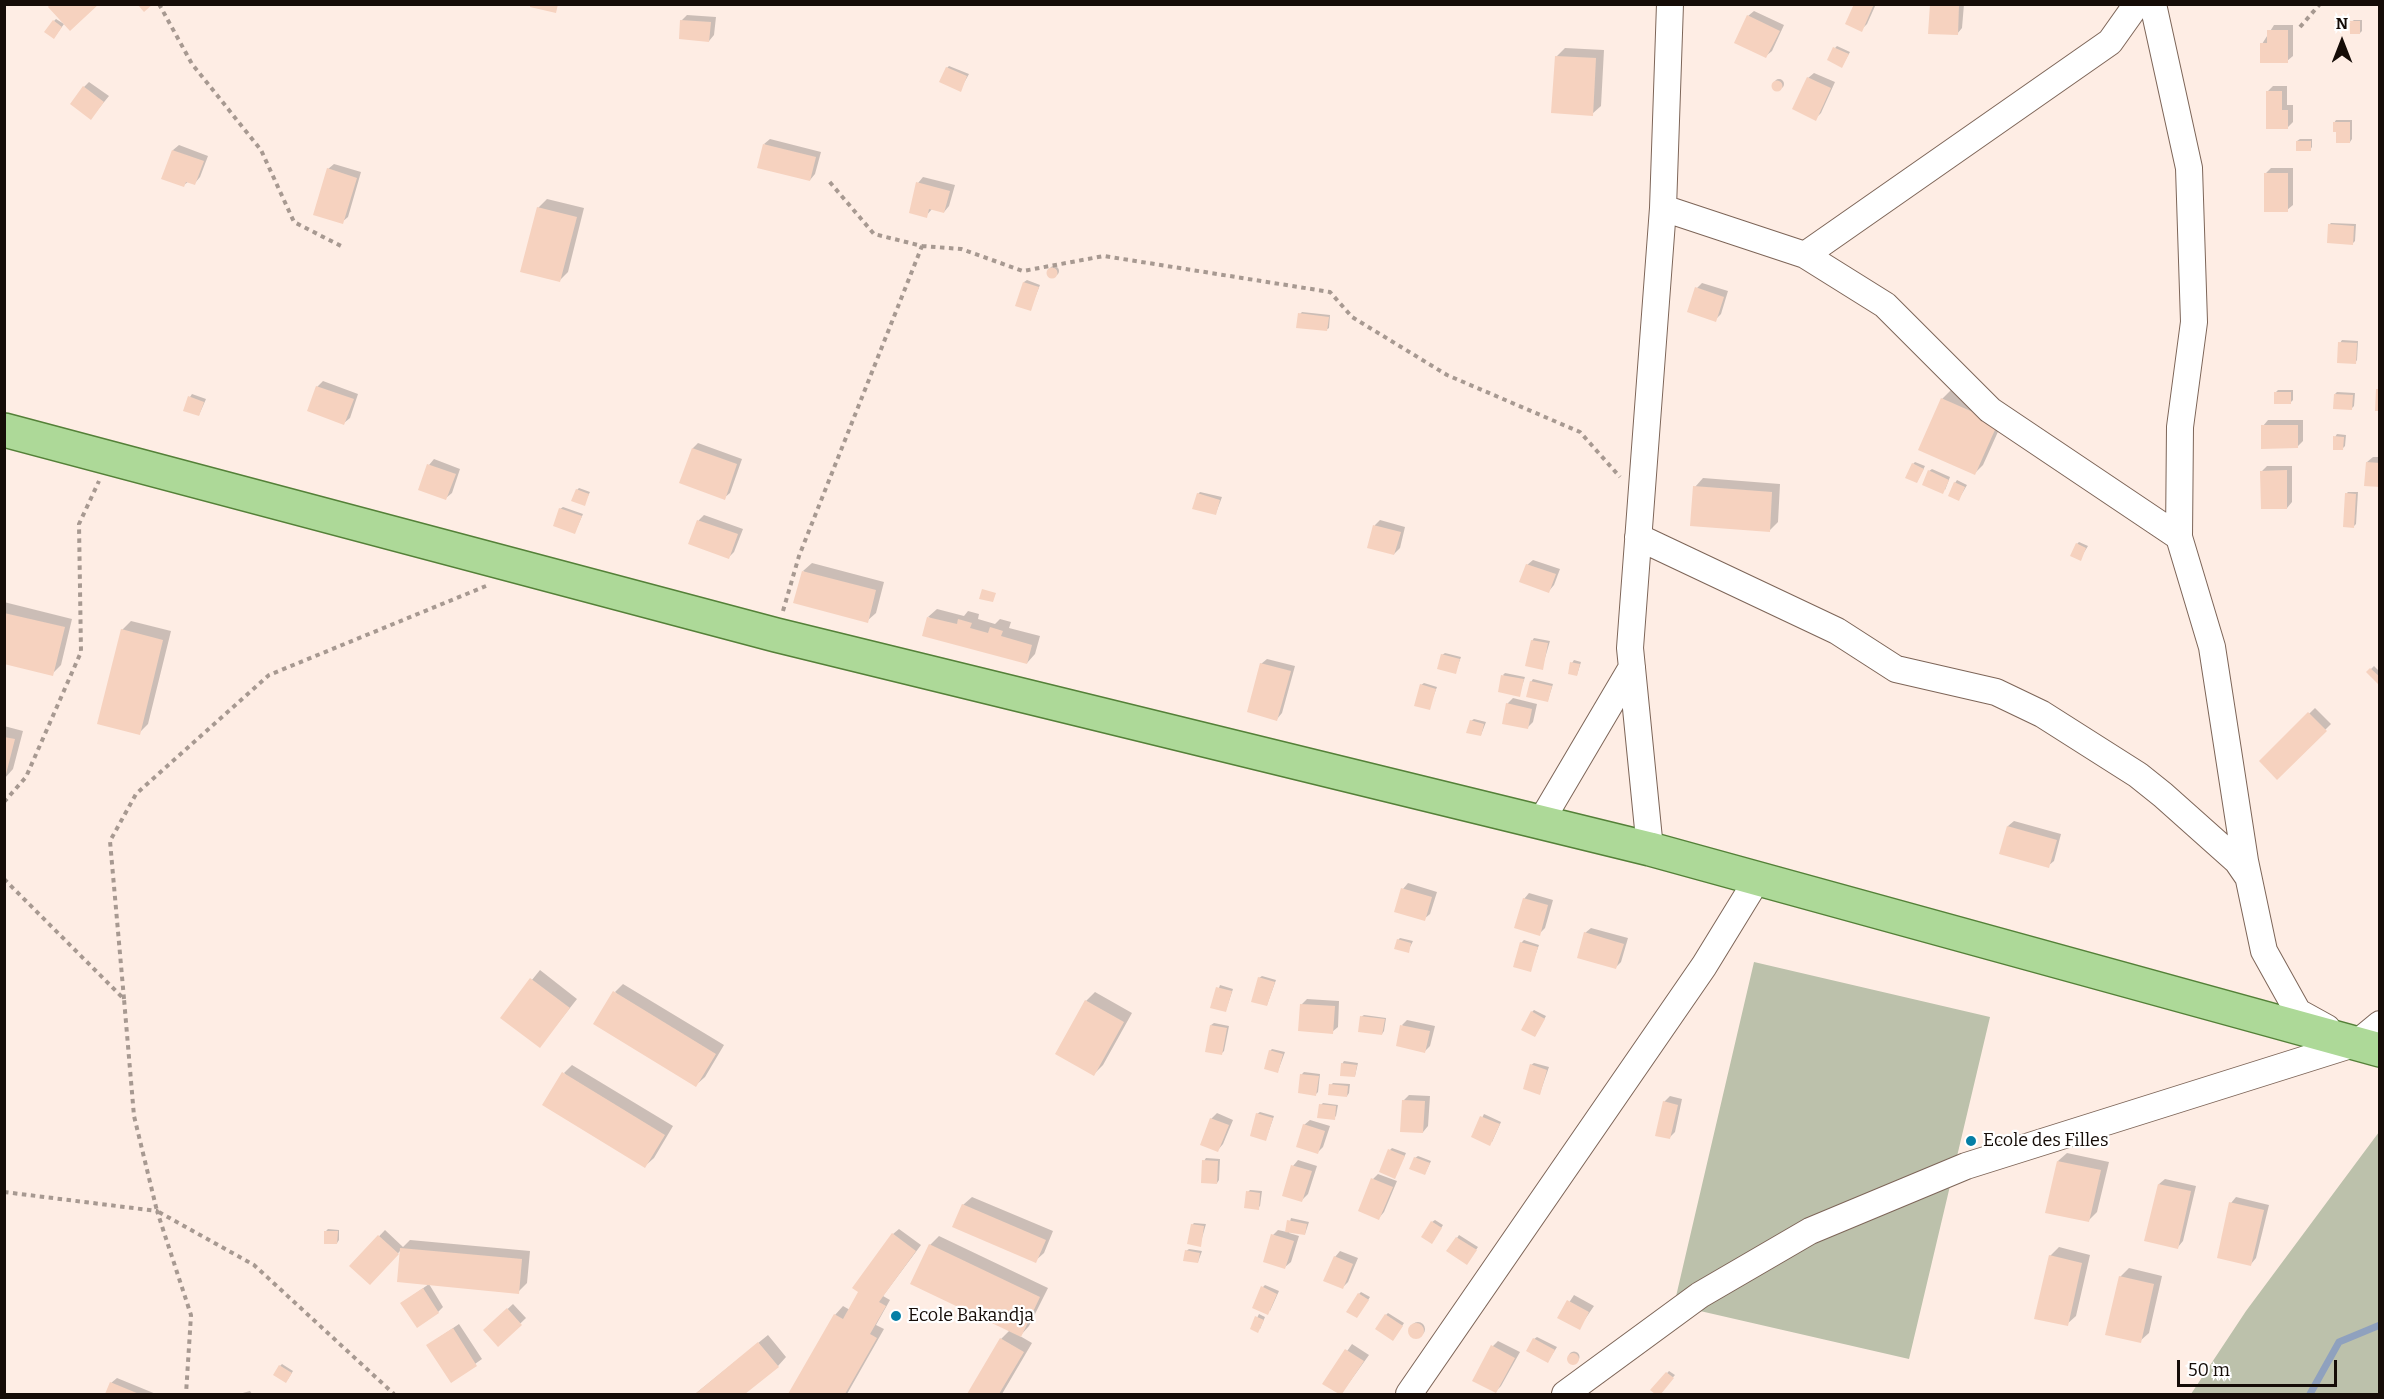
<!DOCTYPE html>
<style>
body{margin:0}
#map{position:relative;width:2384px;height:1399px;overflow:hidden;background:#feede4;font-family:Bitter,serif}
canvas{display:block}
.frame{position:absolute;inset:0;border:6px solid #150c07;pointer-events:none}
.north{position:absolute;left:2312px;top:12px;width:60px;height:60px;-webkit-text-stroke:4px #fff;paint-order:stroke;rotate:0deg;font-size:16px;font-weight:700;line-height:24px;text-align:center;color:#150c07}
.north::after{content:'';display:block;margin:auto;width:21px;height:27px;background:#150c07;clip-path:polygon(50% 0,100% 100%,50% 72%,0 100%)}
.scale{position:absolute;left:2177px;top:1360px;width:160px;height:27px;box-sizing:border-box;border:3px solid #150c07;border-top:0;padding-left:8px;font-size:18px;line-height:21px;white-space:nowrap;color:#150c07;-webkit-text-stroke:4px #fff;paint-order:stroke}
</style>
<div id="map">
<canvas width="2384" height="1399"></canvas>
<div class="frame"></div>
<div class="north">N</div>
<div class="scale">50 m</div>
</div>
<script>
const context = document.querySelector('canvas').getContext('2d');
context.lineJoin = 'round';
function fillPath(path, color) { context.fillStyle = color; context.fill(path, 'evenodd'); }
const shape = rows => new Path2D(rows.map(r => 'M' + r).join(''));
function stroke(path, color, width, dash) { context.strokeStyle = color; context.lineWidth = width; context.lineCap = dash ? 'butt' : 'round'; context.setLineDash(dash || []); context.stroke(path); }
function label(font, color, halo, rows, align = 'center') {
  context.font = font + ' Bitter,serif'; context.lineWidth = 4.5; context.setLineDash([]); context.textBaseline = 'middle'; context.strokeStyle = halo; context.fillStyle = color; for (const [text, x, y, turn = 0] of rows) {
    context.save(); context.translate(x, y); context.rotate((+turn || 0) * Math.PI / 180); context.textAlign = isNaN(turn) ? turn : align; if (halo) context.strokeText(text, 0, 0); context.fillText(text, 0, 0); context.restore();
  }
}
const green = shape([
 [1754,962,1990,1017,1909,1359,1674,1305],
 [2379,1132,2379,1394,2191,1394,2246,1311]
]);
const shadow = shape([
 [1856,4,1876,4,1867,24,1861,30],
 [1931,4,1964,4,1962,28,1957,34],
 [1754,11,1784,25,1772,51,1766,56,1748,16],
 [687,15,716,17,714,35,709,41,681,21],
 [56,19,64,24,56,35,54,21],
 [2354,20,2362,20,2362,31,2360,33,2351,22],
 [2274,25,2293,25,2293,56,2287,61,2262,44],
 [1837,46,1850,52,1842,66,1835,48],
 [1565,48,1604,50,1601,106,1592,114,1556,57],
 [949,66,969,74,960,90,947,68],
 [1814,73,1835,82,1821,113,1815,119,1808,78],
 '1774 84a5 5 0 1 1 10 0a5 5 0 1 1-10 0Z',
 [89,82,109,96,91,118,84,87],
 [2273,86,2287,86,2287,105,2293,105,2293,122,2288,127,2267,92],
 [2336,120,2352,120,2352,139,2350,142,2338,131,2334,123],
 [770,139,821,152,815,174,810,180,764,144],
 [2300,139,2312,139,2312,147,2310,150,2297,141],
 [179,145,208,156,200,177,195,183,189,181,184,185,173,150],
 [334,164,361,172,348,217,342,222,328,169],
 [2271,168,2293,168,2293,205,2287,210,2265,174],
 [923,177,955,185,949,206,944,212,932,209,926,216,918,183],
 [547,199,584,208,568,272,559,281,538,208],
 [2331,223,2356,224,2355,241,2353,243,2329,225],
 '1049 271a5 5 0 1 1 10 0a5 5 0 1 1-10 0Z',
 [1027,280,1040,285,1030,310,1024,282],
 [1702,283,1728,291,1721,314,1715,320,1697,288],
 [1302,312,1330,315,1329,328,1326,330,1300,314],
 [2342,340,2358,341,2357,360,2355,363,2340,343],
 [323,381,358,394,350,418,344,423,317,387],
 [1951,390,2006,414,1983,465,1975,473,1942,399],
 [2278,390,2293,390,2293,400,2291,402,2275,393],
 [2337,392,2355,393,2354,406,2352,408,2335,394],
 [192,394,206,399,199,415,190,397],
 [2268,420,2303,420,2303,441,2297,447,2263,426],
 [2337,434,2346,435,2345,446,2343,448,2335,437],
 [698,443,742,459,730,493,724,498,681,482,693,448],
 [2373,457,2380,457,2380,486,2367,462],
 [434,459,460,469,452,493,446,498,429,465],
 [1915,462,1925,466,1919,478,1913,464],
 [2267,466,2292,466,2292,502,2287,508,2262,471],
 [1932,469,1950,477,1945,490,1929,471],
 [1703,478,1780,484,1778,522,1769,531,1695,487],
 [1957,480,1967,485,1959,499,1955,483],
 [579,488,590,492,584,504,577,490],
 [1200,492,1222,497,1216,513,1198,494],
 [2348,492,2358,492,2356,524,2353,527,2346,494],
 [563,507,583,514,575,532,560,509],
 [704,515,743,529,734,552,729,557,690,543,699,520],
 [1380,520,1405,527,1400,548,1394,554,1369,547,1375,525],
 [2079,542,2088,546,2080,559,2077,544],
 [1533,560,1560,569,1554,585,1549,591,1527,565],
 [812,563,884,582,876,613,867,621,803,571],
 [4,602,72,619,61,665,52,674,4,662],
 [937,609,964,616,968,611,979,614,978,619,995,624,1000,619,1011,622,1009,628,1040,636,1035,654,1027,663,928,617],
 [131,621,171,631,148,724,139,733,122,630],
 [1534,638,1550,641,1542,668,1532,641],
 [1445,653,1461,657,1455,673,1442,655],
 [1267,659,1295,666,1282,713,1277,719,1261,664],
 [1574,660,1581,662,1577,675,1572,663],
 [2374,666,2380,672,2378,682,2368,672],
 [1505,673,1525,677,1519,695,1503,675],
 [1533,679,1553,684,1548,700,1531,682],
 [1424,683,1437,687,1429,708,1421,685],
 [1513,698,1537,704,1533,722,1527,728,1507,704],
 [2315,708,2331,724,2277,778,2261,761],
 [1474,719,1486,722,1481,735,1471,721],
 [4,726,23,731,13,769,5,778],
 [2014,821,2061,834,2054,861,2048,866,2001,853,2008,826],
 [1408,883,1437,892,1430,914,1424,919,1403,889],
 [1529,893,1553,900,1545,928,1539,934,1524,899],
 [1591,928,1628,938,1621,962,1616,967,1585,933],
 [1400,938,1413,941,1408,951,1398,940],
 [1524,940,1539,945,1530,970,1521,943],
 [540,970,577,999,540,1046,502,1017],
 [1262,976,1276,980,1267,1005,1259,978],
 [623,984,724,1045,705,1077,696,1085,615,992],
 [1220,985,1233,989,1226,1010,1212,1007],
 [1095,992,1132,1013,1103,1065,1094,1074,1086,1001],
 [1307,999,1339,1001,1338,1027,1332,1032,1301,1005],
 [1534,1010,1546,1016,1535,1036,1532,1012],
 [1364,1015,1386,1018,1384,1031,1382,1034,1361,1017],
 [1407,1020,1435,1026,1430,1046,1425,1051,1402,1025],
 [1214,1023,1229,1026,1224,1051,1222,1053,1211,1025],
 [1272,1049,1285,1052,1278,1071,1270,1051],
 [1344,1061,1358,1063,1355,1076,1342,1064],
 [1534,1063,1549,1067,1540,1093,1531,1065],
 [572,1065,673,1126,654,1158,645,1166,564,1073],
 [1304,1072,1320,1074,1318,1092,1316,1094,1301,1075],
 [1333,1083,1350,1084,1349,1093,1347,1096,1331,1085],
 [1409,1095,1430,1096,1428,1126,1423,1132,1403,1101],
 [1670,1096,1682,1099,1675,1132,1669,1138,1664,1102],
 [1323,1103,1338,1105,1336,1116,1334,1118,1321,1105],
 [1260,1112,1274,1116,1266,1139,1257,1114],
 [1217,1113,1233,1120,1223,1144,1218,1150,1211,1119],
 [1484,1114,1501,1122,1492,1142,1473,1136],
 [1310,1120,1330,1126,1323,1147,1318,1152,1304,1125],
 [1392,1148,1406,1153,1395,1177,1390,1150],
 [2067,1153,2109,1162,2097,1212,2088,1221,2058,1161],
 [1418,1156,1431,1161,1425,1174,1415,1158],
 [1206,1158,1220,1159,1219,1180,1217,1183,1204,1161],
 [1298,1160,1317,1166,1308,1194,1302,1200,1293,1166],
 [1378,1174,1397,1181,1384,1212,1379,1218,1373,1179],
 [2165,1179,2196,1186,2183,1241,2178,1247,2159,1184],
 [1250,1190,1262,1191,1260,1206,1258,1208,1248,1192],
 [972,1197,1053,1231,1044,1253,1035,1261,963,1205],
 [2236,1197,2269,1205,2256,1258,2251,1264,2231,1203],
 [1291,1218,1309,1222,1305,1234,1290,1231,1289,1233,1299,1236,1291,1262,1285,1267,1273,1235,1278,1230,1287,1232],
 [1435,1220,1443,1225,1434,1240,1432,1222],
 [1194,1223,1206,1224,1200,1245,1192,1225],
 [328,1229,339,1230,339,1240,337,1243,325,1232],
 [899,1229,921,1245,883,1296,890,1300,876,1325,884,1329,847,1394,790,1394,835,1315,843,1306,850,1310,893,1234],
 [385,1230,403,1247,410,1240,530,1251,527,1283,518,1292,401,1250,370,1283,351,1266],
 [1459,1235,1478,1247,1469,1260,1457,1238],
 [939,1236,1048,1288,1029,1326,1020,1336,1032,1343,1002,1394,969,1394,1001,1339,1010,1330,930,1245],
 [2059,1247,2090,1255,2076,1316,2067,1324,2050,1256],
 [1189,1249,1202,1251,1198,1262,1186,1251],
 [1340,1251,1358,1258,1348,1282,1342,1288,1335,1257],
 [2129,1268,2162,1276,2149,1333,2140,1341,2120,1277],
 [429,1284,443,1307,438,1312,402,1303],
 [1265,1285,1279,1291,1270,1311,1263,1287],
 [1361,1292,1370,1297,1359,1314,1359,1294],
 [1574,1295,1594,1306,1579,1328,1559,1318],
 [513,1304,526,1318,498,1345,485,1330],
 [1388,1313,1404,1323,1395,1337,1386,1315],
 [1259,1314,1265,1317,1260,1329,1252,1328],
 '1411 1329a7 7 0 1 1 14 0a7 7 0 1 1-14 0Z',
 [459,1324,482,1359,451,1381,428,1345],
 [768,1335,786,1357,778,1366,743,1394,695,1394],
 [1537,1337,1557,1347,1550,1358,1534,1339],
 [1498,1341,1520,1352,1501,1386,1496,1391,1493,1346],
 [1352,1344,1369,1355,1341,1394,1324,1384],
 '1568.5 1357a5.5 5.5 0 1 1 11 0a5.5 5.5 0 1 1-11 0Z',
 [282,1364,293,1371,288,1379,280,1366],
 [1669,1371,1675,1375,1658,1394,1652,1390],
 [117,1378,156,1394,107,1394,111,1383],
 [250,1391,252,1394,239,1394]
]);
const stream = shape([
 [2310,1394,2339,1342,2380,1325]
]);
const building = shape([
 [50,4,99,4,70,31,48,7],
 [137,4,153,4,144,12],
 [530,4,558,4,556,13,530,7],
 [1854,4,1874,4,1862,32,1845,24],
 [1930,4,1959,4,1958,35,1928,34],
 [1747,15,1780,31,1766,58,1734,43],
 [53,20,62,27,54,39,44,32],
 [680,20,711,22,709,42,679,39],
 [2350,21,2360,21,2360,34,2350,34],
 [2267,30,2288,30,2288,63,2260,63,2260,43,2267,43],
 [1833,47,1849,54,1842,68,1827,60],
 [1555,56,1596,58,1593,116,1551,113],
 [946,67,967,76,961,92,939,82],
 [1807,77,1831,88,1816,121,1792,109],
 '1771.5 86a5.5 5.5 0 1 1 11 0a5.5 5.5 0 1 1-11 0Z',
 [83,86,104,102,91,120,70,104],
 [2266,91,2282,91,2282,110,2288,110,2288,129,2266,129],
 [2333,122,2350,122,2350,143,2336,143,2336,132,2333,132],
 [2296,141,2311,141,2311,151,2296,151],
 [763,144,816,157,810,181,757,168],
 [172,150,204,161,195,185,186,182,184,187,161,179],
 [327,168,357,178,343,224,313,215],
 [2264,173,2288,173,2288,212,2264,212],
 [916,182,950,191,944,213,929,209,927,218,909,213],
 [537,207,577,217,560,282,520,272],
 [2328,224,2354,226,2353,245,2327,243],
 '1046.5 273a5.5 5.5 0 1 1 11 0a5.5 5.5 0 1 1-11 0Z',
 [1023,282,1039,287,1031,311,1015,306],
 [1695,287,1724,297,1716,322,1687,312],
 [1298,313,1329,317,1327,331,1296,328],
 [2338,342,2357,343,2356,364,2337,363],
 [316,386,354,399,344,425,307,411],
 [2376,389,2380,389,2380,411,2375,411],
 [2274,392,2291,392,2291,404,2274,404],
 [2334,394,2353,395,2352,410,2333,409],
 [188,396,204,402,199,416,183,411],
 [1941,398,1998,423,1975,475,1918,450],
 [2261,425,2298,425,2298,448,2261,449],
 [2333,436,2344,437,2343,450,2333,450],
 [692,448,737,464,725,500,679,483],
 [2366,462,2380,463,2380,487,2364,486],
 [1912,463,1924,469,1917,483,1905,478],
 [427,464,456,474,446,500,418,490],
 [1928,470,1949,480,1943,494,1922,485],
 [2287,470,2287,509,2261,509,2260,471],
 [1954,482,1965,487,1959,501,1948,496],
 [1693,486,1772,492,1770,532,1690,526],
 [576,489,589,494,585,506,571,501],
 [1197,493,1220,500,1216,515,1192,509],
 [2345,493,2356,494,2354,528,2343,527],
 [559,508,582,516,575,534,553,526],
 [697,520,738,534,729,559,688,544],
 [1373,525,1401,532,1394,555,1367,548],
 [2076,543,2086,548,2081,561,2070,556],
 [1526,564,1556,574,1549,593,1519,582],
 [802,571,876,590,868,623,793,603],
 [982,589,996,593,993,602,979,599],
 [4,613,65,627,53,676,4,664],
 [927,617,957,624,958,619,972,623,970,628,988,633,990,627,1003,631,1001,636,1032,645,1027,664,922,636],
 [121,629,163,640,140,735,97,724],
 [1531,640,1548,643,1543,670,1525,666],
 [1441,654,1460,659,1456,674,1437,669],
 [1570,662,1580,664,1577,676,1568,674],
 [1260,663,1291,671,1277,721,1247,712],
 [2370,668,2380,677,2378,684,2366,672],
 [1501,675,1524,679,1520,697,1498,692],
 [1530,681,1552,686,1548,702,1526,697],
 [1420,684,1436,689,1430,710,1414,706],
 [1506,703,1532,709,1528,729,1502,724],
 [2308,712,2327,731,2277,780,2259,761],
 [1470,720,1484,724,1481,736,1466,733],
 [4,737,15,739,5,778,4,778],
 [2007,826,2057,840,2049,868,1999,854],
 [1401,888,1432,897,1425,921,1394,912],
 [1523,898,1548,905,1540,936,1514,928],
 [1584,932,1624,944,1616,969,1577,958],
 [1397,939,1411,943,1409,953,1394,949],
 [1520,942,1538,947,1531,972,1513,967],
 [1258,977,1275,982,1267,1006,1251,1002],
 [530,978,570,1008,540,1048,500,1018],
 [1216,987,1232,991,1226,1012,1210,1008],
 [613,991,716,1054,696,1087,593,1024],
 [1085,1000,1124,1022,1094,1076,1055,1054],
 [1300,1004,1335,1006,1333,1034,1298,1031],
 [1531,1011,1545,1019,1535,1037,1521,1030],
 [1360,1016,1385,1019,1382,1035,1358,1032],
 [1210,1025,1227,1028,1222,1055,1205,1052],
 [1400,1025,1430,1031,1425,1053,1396,1046],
 [1269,1050,1283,1054,1278,1073,1264,1069],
 [1341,1063,1357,1065,1355,1077,1340,1076],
 [1530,1064,1547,1070,1540,1095,1523,1089],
 [562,1072,665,1135,645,1168,542,1105],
 [1300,1074,1319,1076,1316,1096,1298,1093],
 [1329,1084,1348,1086,1347,1097,1328,1095],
 [1402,1100,1425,1101,1423,1133,1400,1132],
 [1663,1101,1678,1105,1670,1139,1655,1136],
 [1319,1104,1336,1106,1335,1120,1317,1118],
 [1256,1113,1273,1118,1266,1141,1250,1136],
 [1480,1116,1500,1124,1490,1146,1471,1137],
 [1210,1118,1229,1125,1218,1152,1200,1145],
 [1303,1124,1325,1131,1318,1154,1296,1147],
 [1388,1149,1405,1156,1395,1179,1379,1172],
 [1414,1157,1430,1163,1425,1175,1409,1169],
 [1202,1160,1218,1161,1217,1184,1201,1183],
 [2057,1161,2101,1170,2089,1222,2045,1213],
 [1291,1165,1312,1171,1302,1202,1282,1196],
 [1371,1178,1393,1187,1379,1220,1358,1211],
 [2158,1184,2191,1191,2178,1249,2144,1241],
 [1246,1191,1260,1193,1259,1210,1244,1208],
 [2229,1202,2264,1210,2251,1266,2217,1258],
 [962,1204,1046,1240,1036,1263,952,1227],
 [1287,1220,1307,1224,1305,1235,1285,1232],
 [1431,1221,1442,1228,1432,1244,1421,1237],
 [1191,1224,1204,1226,1201,1247,1187,1244],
 [324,1231,338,1231,337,1244,324,1244],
 [892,1233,916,1251,879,1302,886,1306,870,1334,877,1338,845,1394,788,1394,834,1314,843,1319,858,1292,852,1288],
 [1271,1234,1294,1241,1285,1269,1263,1262],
 [378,1235,399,1254,370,1285,349,1266],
 [1456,1237,1477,1250,1467,1265,1446,1251],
 [929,1244,1040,1297,1021,1337,910,1284],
 [400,1248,522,1259,519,1294,397,1282],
 [1185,1250,1200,1253,1198,1263,1183,1261],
 [2049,1255,2082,1263,2068,1326,2034,1319],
 [1334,1256,1353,1264,1343,1289,1323,1281],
 [2119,1276,2154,1284,2141,1343,2105,1335],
 [1261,1286,1277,1294,1268,1315,1252,1308],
 [423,1288,439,1313,417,1328,400,1303],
 [1358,1293,1369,1300,1357,1318,1346,1312],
 [1567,1300,1589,1312,1580,1330,1557,1318],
 [507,1308,522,1325,498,1347,483,1330],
 [1385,1314,1403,1326,1393,1341,1375,1329],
 [1255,1316,1264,1320,1258,1333,1250,1329],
 '1408 1331a8 8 0 1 1 16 0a8 8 0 1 1-16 0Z',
 [453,1328,477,1366,451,1383,426,1345],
 [1000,1338,1024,1352,999,1394,967,1394],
 [1533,1338,1555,1350,1548,1363,1526,1351],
 [758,1342,779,1367,745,1394,695,1394],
 [1491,1345,1515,1358,1496,1393,1472,1381],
 [1345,1349,1364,1361,1342,1394,1339,1394,1322,1384],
 '1567 1359a6 6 0 1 1 12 0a6 6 0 1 1-12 0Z',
 [279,1365,292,1373,286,1383,273,1375],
 [1666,1372,1674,1378,1661,1394,1655,1394,1650,1390],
 [110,1382,139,1394,105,1394]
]);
const path = shape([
 [159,4,192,64,261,150,294,222,343,247],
 [2300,27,2320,4],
 [922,246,961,249,1023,271,1104,256,1330,292,1352,317,1447,375,1580,432,1620,477],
 [783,611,799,556,922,246,874,234,828,180],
 [4,802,26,777,81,652,79,524,99,481],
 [4,879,124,999,134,1116,157,1211,254,1265,394,1394],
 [124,999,110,841,136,794,269,675,486,586],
 [4,1192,157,1211,191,1315,186,1394]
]);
const minor = shape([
 [2153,4,2189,168,2194,322,2180,427,2179,537,2212,647,2245,861,2264,951,2298,1012,2327,1028],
 [1663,208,1805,255,1885,305,1990,410,2179,537],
 [1805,255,2110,42,2137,4],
 [1638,537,1837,631,1896,669,1996,692,2042,714,2138,775,2163,795,2237,861,2248,877],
 [1540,823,1632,667],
 [1650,849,1630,648,1663,208,1670,4],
 [1409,1394,1704,966,1758,878],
 [1565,1394,1700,1295,1810,1231,1966,1166,2357,1043,2380,1024]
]);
const major = shape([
 [4,430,776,635,1650,849,2380,1050]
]);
const markers = [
 [1971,1141,6,"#057ea5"],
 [896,1316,6,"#057ea5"]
];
const poiNames = [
 ["Ecole des Filles",1983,1141],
 ["Ecole Bakandja",908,1316]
];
fillPath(green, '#bcc1ab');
fillPath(shadow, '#0003');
stroke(stream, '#8fa1be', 7);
fillPath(building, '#f6d2bf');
stroke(minor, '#7d6558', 28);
stroke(major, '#548038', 36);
stroke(path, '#a79991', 4, [4.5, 4.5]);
stroke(minor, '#fff', 26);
stroke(major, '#add998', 33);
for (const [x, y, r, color] of markers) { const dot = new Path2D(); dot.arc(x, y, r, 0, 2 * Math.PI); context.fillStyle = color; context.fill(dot); stroke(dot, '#fff', 2); }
label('18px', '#150c07', '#fff', poiNames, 'left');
</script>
